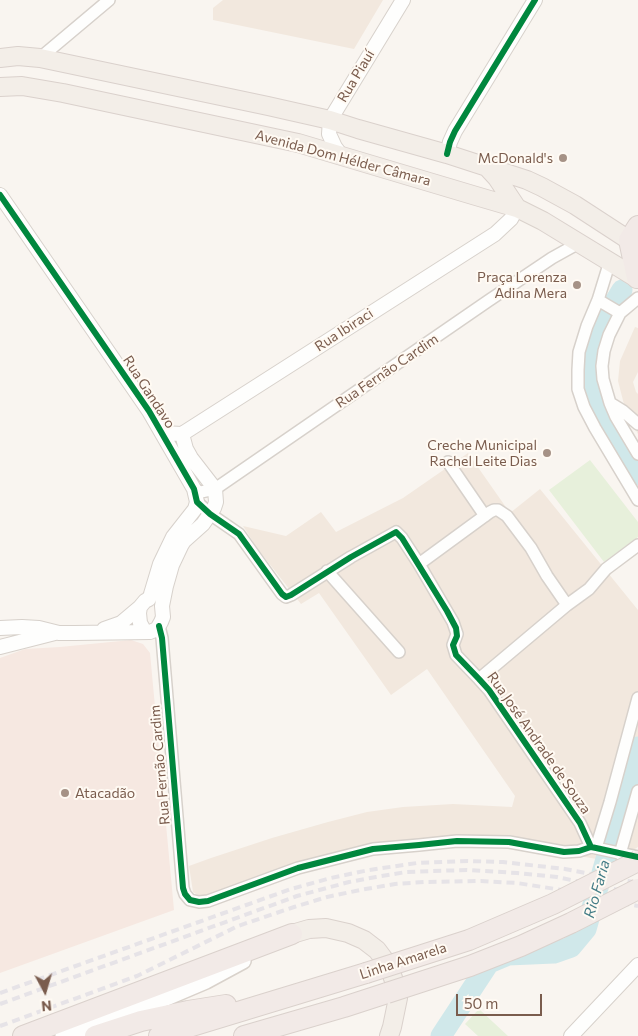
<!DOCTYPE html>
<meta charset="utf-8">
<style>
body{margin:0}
#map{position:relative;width:638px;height:1036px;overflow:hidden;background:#f9f5f0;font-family:Commissioner,sans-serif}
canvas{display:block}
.north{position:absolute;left:20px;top:966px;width:50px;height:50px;-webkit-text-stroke:4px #fffaf3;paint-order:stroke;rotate:174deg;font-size:14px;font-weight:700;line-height:20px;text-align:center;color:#7a5c4d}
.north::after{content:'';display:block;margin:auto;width:18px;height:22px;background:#7a5c4d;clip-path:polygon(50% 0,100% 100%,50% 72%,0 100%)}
.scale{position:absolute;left:456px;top:994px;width:86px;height:22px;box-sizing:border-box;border:2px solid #7a5c4d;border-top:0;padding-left:6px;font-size:15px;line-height:18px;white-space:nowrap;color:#7a5c4d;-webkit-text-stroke:4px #fffaf3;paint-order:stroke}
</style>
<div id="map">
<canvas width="638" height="1036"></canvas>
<div class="north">N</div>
<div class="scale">50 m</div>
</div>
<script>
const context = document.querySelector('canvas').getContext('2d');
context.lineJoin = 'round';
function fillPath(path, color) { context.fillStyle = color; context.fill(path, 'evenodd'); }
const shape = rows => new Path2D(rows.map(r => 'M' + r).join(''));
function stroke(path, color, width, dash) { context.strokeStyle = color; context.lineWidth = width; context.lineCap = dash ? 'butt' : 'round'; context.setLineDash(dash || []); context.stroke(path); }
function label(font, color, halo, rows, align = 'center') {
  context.font = font + ' Commissioner,sans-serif'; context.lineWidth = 4; context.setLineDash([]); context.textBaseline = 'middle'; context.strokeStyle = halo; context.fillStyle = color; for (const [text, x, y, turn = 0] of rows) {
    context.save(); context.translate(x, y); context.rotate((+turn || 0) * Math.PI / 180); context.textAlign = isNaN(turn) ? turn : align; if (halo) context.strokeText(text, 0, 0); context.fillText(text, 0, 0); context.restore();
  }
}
const residential = shape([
 [223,0,383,0,354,49,213,20,213,8],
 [635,327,638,328,638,372,633,382,636,392,638,394,638,434,626,412,618,381,620,361],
 [468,453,510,513,540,489,638,610,638,847,614,862,562,853,520,841,347,852,209,898,199,896,193,892,189,866,211,858,272,838,328,822,367,812,403,807,453,804,512,807,515,796,427,669,391,695,319,593,301,604,257,548,243,526,286,536,321,512,336,532,403,498]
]);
const commercial = shape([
 [131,640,143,644,150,653,174,910,0,973,0,658,25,649,60,647]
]);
const green = shape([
 [590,460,638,522,638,537,604,562,549,490],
 [479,1009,508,1036,478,1036,465,1024]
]);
const river = shape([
 [622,290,596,333,591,360,591,384,599,407,638,475],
 [441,1036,489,963,508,955,554,953,571,947,586,929,638,747]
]);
const minor = shape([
 [40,58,109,0],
 [610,261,598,300,587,326,579,352,578,370,578,389,584,407,595,428,638,500],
 [638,298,620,313,609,335,604,351,602,366,603,379,610,403,616,417,638,454],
 [598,300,620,313],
 [610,403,623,411,638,424],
 [448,462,485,516],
 [194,489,201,492,215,489,488,301,552,258,579,243],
 [197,502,210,514,239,534,282,594,286,597,291,595,351,557,396,532,402,538,419,564,453,622,457,634,453,645,456,655,479,679,489,690,580,823,591,847],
 [419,564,490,512,494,510,498,510,507,516,531,548,547,576,567,605],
 [327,571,399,652],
 [159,626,162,638,183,888,185,894,190,900,199,902,208,901,298,868,373,849,419,845,457,841,509,842,564,852,579,851,591,847,596,848,638,857],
 [479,679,567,605,589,589,606,569,638,545],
 [596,848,610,802,638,698],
 [620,854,638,791]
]);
const tertiary = shape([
 [447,154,450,142,455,131,535,0],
 [341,155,335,147,329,134,330,120,403,0],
 [0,195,149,411,194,489,197,502,195,509,173,537,160,564,151,594,149,599,145,601,140,607,139,613,140,623,145,632],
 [162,433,182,434,495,234,511,219,517,208],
 [0,628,22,627,39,628,59,633,74,633,150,632,157,629,161,622,163,617,162,606,166,586,172,565,181,546,184,541,203,524,214,508,216,502,215,489,191,458,186,449,182,434],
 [104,629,121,623,140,607],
 [0,647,55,633],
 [571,1036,638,965]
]);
const secondary = shape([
 [63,1036,166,998,206,981,243,961]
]);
const primary = shape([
 [0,58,18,56,40,58,268,106,330,120,358,129,447,154,527,180,542,187,575,205,638,246],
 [0,87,22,86,63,93,298,143,476,196,517,208,543,221,638,279],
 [486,166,497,178,517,208],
 [292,934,309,929,326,928,348,933,364,940,377,950,389,966,395,984,398,998,392,1027,389,1036]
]);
const motorway = shape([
 [637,278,629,240,638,226],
 [23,1036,292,934],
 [95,1036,141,1021,188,1011,226,1005],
 [159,1036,366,973],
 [244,1036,344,1007,387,993]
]);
const rail = shape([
 [0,993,291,889,331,878,369,870,417,863,468,861,503,862,565,869,638,883],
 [0,1004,297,896,349,882,376,877,406,872,433,871,467,870,517,873,557,877,638,894],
 [0,1026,137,976,238,926,294,907,327,897,360,890,395,884,424,882,481,881,517,883,562,890,610,901,638,906]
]);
const motorwayBridge = shape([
 [366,973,469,940,553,904,638,861],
 [387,993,470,966,521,946,571,923,638,889]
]);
const cycleway = shape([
 [447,154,450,142,455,131,535,0],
 [0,195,149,411,194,489,197,502,210,514,239,534,282,594,286,597,291,595,351,557,396,532,402,538,447,611,456,628,457,636,453,645,456,655,479,679,489,690,580,823,591,847],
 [159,626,162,638,183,888,185,894,190,900,199,902,208,901,298,868,373,849,419,845,457,841,509,842,564,852,579,851,591,847,596,848,638,857]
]);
const markers = [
 [563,158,5,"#a69286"],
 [577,285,5,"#a69286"],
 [547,453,5,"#a69286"],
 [65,793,5,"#a69286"]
];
const streetNames = [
 ["Rua Piauí",356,76,-59],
 ["Avenida Dom Hélder Câmara",343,158,15],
 ["Rua Ibiraci",344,330,-33],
 ["Rua Fernão Cardim",387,371,-34],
 ["Rua Gandavo",149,392,57],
 ["Rua José Andrade de Souza",539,743,55],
 ["Rua Fernão Cardim",160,765,-95],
 ["Linha Amarela",403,961,-18]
];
const poiNames = [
 ["McDonald's",553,158],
 ["Praça Lorenza",567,277],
 ["Adina Mera",567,293],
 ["Creche Municipal",537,445],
 ["Rachel Leite Dias",537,461],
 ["Atacadão",75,793,"left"]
];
const waterNames = [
 ["Rio Faria",597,889,-74]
];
fillPath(residential, '#f2e8de');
fillPath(commercial, '#f6e8e1');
fillPath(green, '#e7f0db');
stroke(river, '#d0e8ea', 21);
stroke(minor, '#d7d1cb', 14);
stroke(tertiary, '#d7d1cb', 16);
stroke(secondary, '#d9d2cb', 18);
stroke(primary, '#dad1cc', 20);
stroke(motorway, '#dad1cc', 22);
stroke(minor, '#fefefd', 11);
stroke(tertiary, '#fefefd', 14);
stroke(secondary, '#fefefd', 15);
stroke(primary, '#f3eee8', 18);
stroke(motorway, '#f2eae7', 20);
stroke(rail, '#e6e3e7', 4, [8, 5]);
stroke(motorwayBridge, '#dad1cc', 22, []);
stroke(motorwayBridge, '#f2eae7', 20);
stroke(cycleway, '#00873e', 6);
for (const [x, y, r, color] of markers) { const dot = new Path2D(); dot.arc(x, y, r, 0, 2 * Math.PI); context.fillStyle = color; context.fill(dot); stroke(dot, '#fffaf3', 2); }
label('14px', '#7a5c4d', '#fffaf3', streetNames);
label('14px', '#7a5c4d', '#fffaf3', poiNames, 'right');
label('italic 15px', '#437c86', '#fffaf3', waterNames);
</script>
